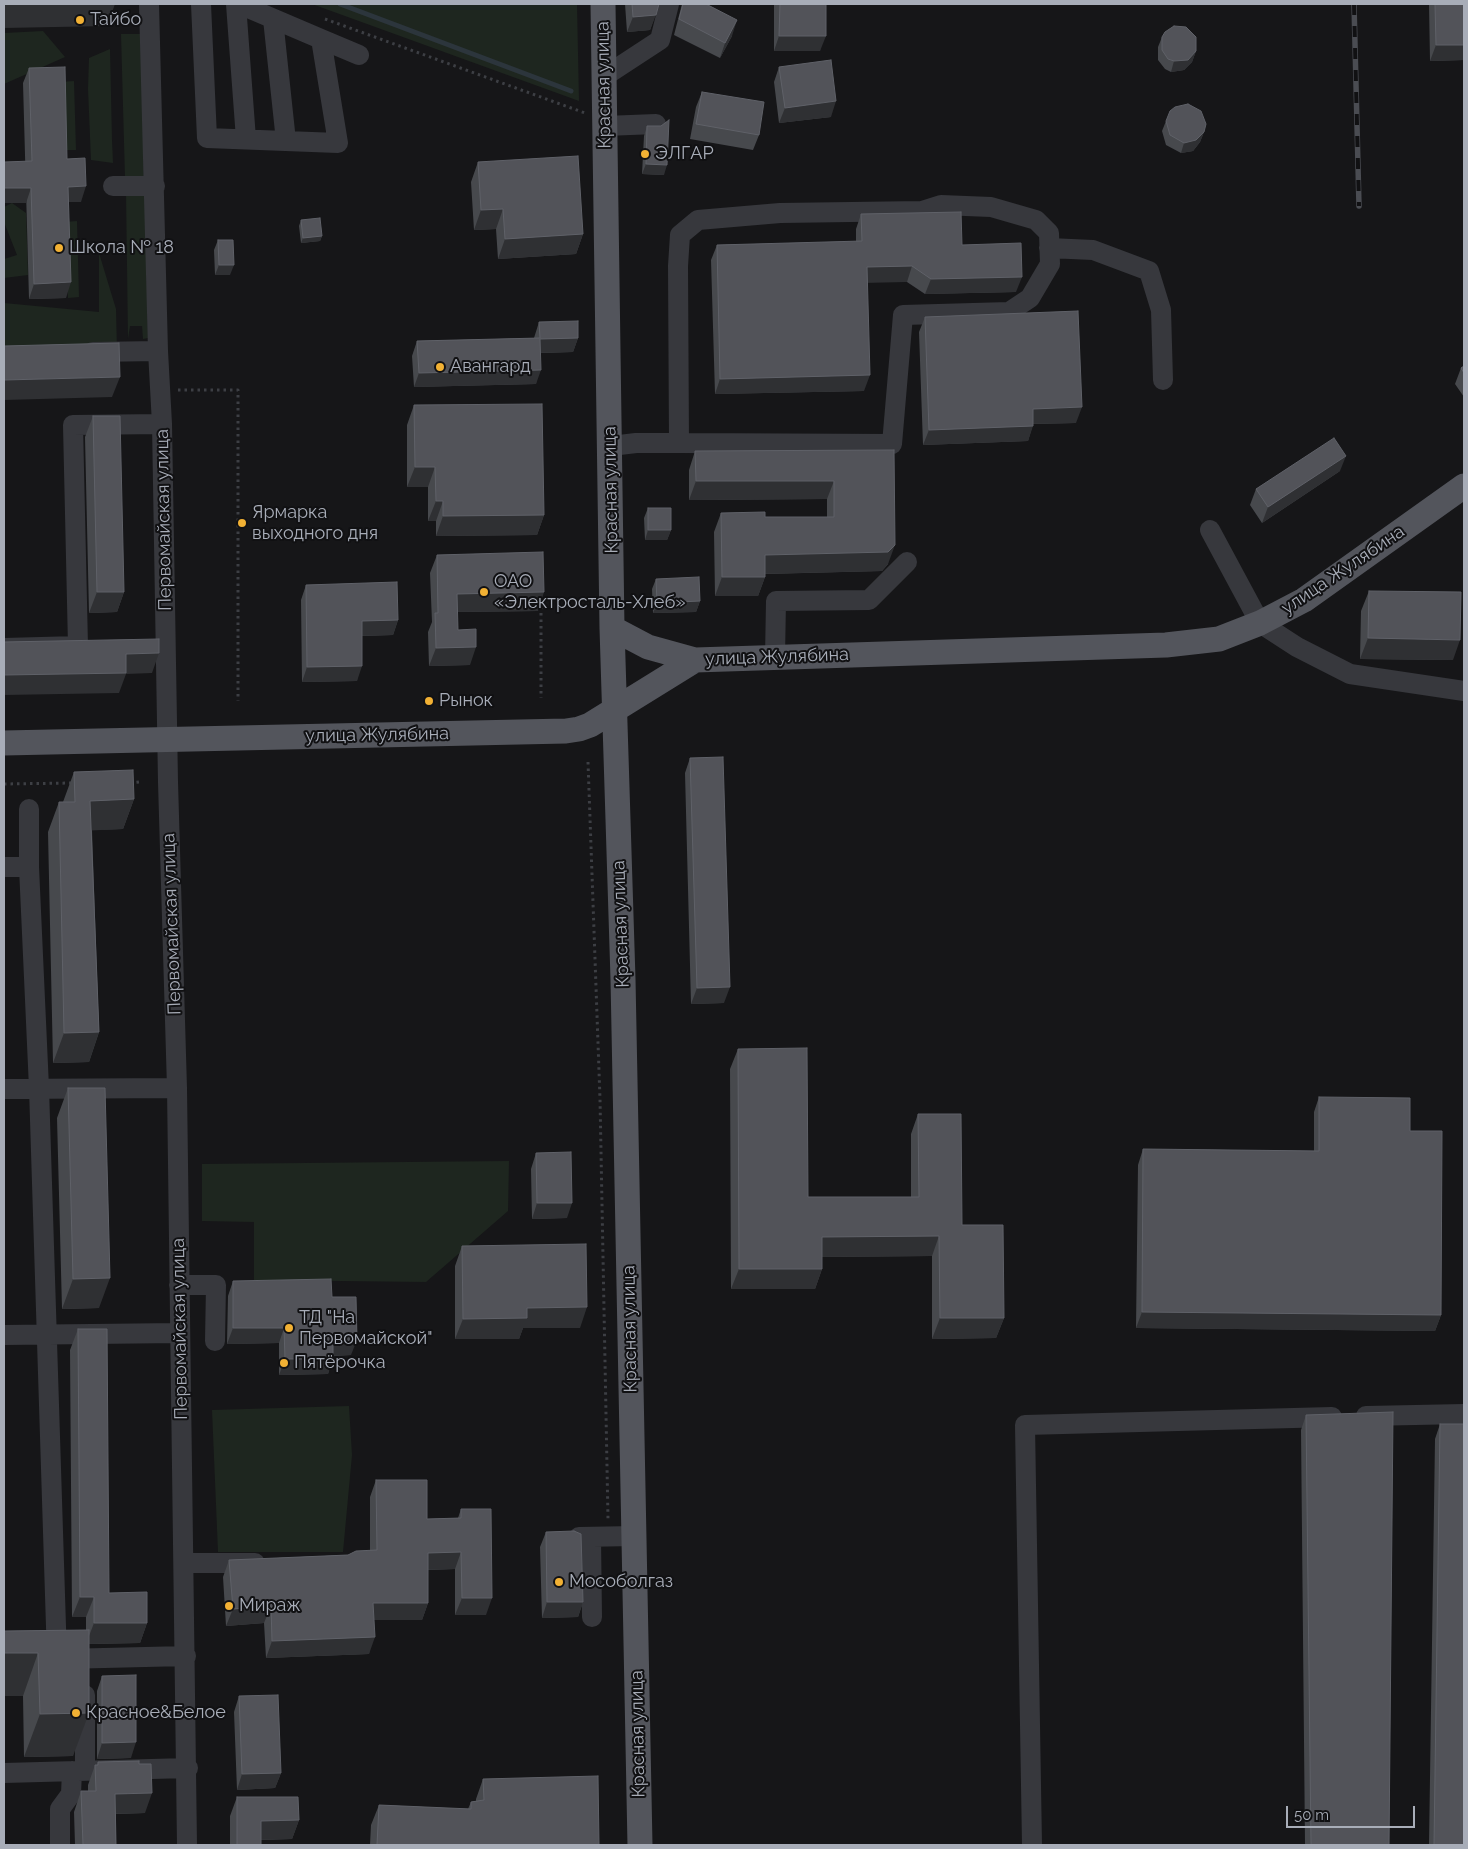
<!DOCTYPE html>
<meta charset="utf-8">
<style>
body{margin:0}
#map{position:relative;width:1468px;height:1849px;overflow:hidden;background:#161618;font-family:Raleway,sans-serif}
canvas{display:block}
.frame{position:absolute;inset:0;border:5px solid #a8adb8;pointer-events:none}
.scale{position:absolute;left:1286px;top:1806px;width:129px;height:22px;box-sizing:border-box;border:2px solid #a8adb8;border-top:0;padding-left:6px;font-size:15px;line-height:18px;white-space:nowrap;color:#a8adb8;-webkit-text-stroke:4px #111113;paint-order:stroke}
</style>
<div id="map">
<canvas width="1468" height="1849"></canvas>
<div class="frame"></div>
<div class="scale">50 m</div>
</div>
<script>
const context = document.querySelector('canvas').getContext('2d');
context.lineJoin = 'round';
function fillPath(path, color) { context.fillStyle = color; context.fill(path, 'evenodd'); }
const shape = rows => new Path2D(rows.map(r => 'M' + r).join(''));
function stroke(path, color, width, dash) { context.strokeStyle = color; context.lineWidth = width; context.lineCap = dash ? 'butt' : 'round'; context.setLineDash(dash || []); context.stroke(path); }
function label(font, color, halo, rows, align = 'center') {
  context.font = font + ' Raleway,sans-serif'; context.lineWidth = 4; context.setLineDash([]); context.textBaseline = 'middle'; context.strokeStyle = halo; context.fillStyle = color; for (const [text, x, y, turn = 0] of rows) {
    context.save(); context.translate(x, y); context.rotate((+turn || 0) * Math.PI / 180); context.textAlign = isNaN(turn) ? turn : align; if (halo) context.strokeText(text, 0, 0); context.fillText(text, 0, 0); context.restore();
  }
}
const green = shape([
 [312,4,577,4,579,101],
 [43,31,65,57,4,84,4,33],
 [121,34,141,34,144,177,125,178],
 [110,49,112,140,113,163,91,160,88,89,89,58],
 [74,81,76,150,63,150,60,82],
 [126,192,145,192,148,338,143,339,142,326,130,326,128,339],
 [12,203,26,213,28,275,4,278,4,259,17,255,4,222,4,207],
 [77,221,79,297,68,298,65,222],
 [99,253,116,309,117,351,4,357,4,303,99,312],
 [509,1161,508,1211,426,1282,254,1280,254,1222,202,1221,202,1164],
 [349,1406,352,1455,343,1552,218,1552,212,1410]
]);
const stream = shape([
 [340,4,571,91]
]);
const path = shape([
 [325,19,585,113],
 [178,390,238,390,238,701],
 [541,600,541,698],
 [588,762,600,1099,608,1519],
 [130,783,139,782],
 [4,784,73,783]
]);
const minor = shape([
 [149,4,158,351,162,424,168,782,177,1088,187,1845],
 [201,4,207,138,338,143,321,39,239,4],
 [236,4,246,139],
 [273,19,286,141],
 [321,39,359,55],
 [605,76,660,40,669,4],
 [605,126,656,124],
 [113,186,155,186],
 [1049,248,1093,250,1149,271,1161,310,1163,380],
 [93,352,158,351],
 [611,446,636,443,679,443,892,444,903,315,1009,312,1030,298,1050,264,1049,233,1036,220,991,207,941,205,922,211,780,213,698,220,680,235,678,266,679,443],
 [1210,530,1260,623,1297,647,1350,674,1464,691],
 [4,648,78,646,73,425,162,424],
 [775,657,776,601,869,600,907,562],
 [29,809,29,867],
 [4,867,29,867,39,1088,57,1658],
 [4,1089,177,1088],
 [179,1285,216,1285,215,1341],
 [4,1335,179,1333],
 [1366,1416,1464,1414],
 [579,1537,635,1536],
 [591,1537,592,1617],
 [184,1563,255,1563],
 [63,1659,186,1656],
 [85,1695,85,1769],
 [4,1773,188,1768],
 [60,1845,60,1809,71,1794,72,1771],
 [1032,1845,1025,1425,1332,1417]
]);
const major = shape([
 [603,4,612,628,623,979,640,1845],
 [612,628,648,647,695,660],
 [4,743,566,731,579,729,590,725,695,660,1166,645,1219,639,1260,623,1304,600,1464,486]
]);
const rail = shape([
 [1354,4,1359,206]
]);
const wall = shape([
 [625,4,659,4,650,30,627,32],
 [682,4,706,4,732,36,720,58,674,35],
 [774,4,826,4,820,51,774,51],
 [1429,4,1464,4,1464,60,1430,61],
 [1162,37,1196,51,1192,62,1184,70,1171,72,1165,69,1158,60,1158,47],
 [779,67,831,117,779,123,774,82],
 [29,68,67,159,81,202,69,202,66,298,29,299,23,83],
 [702,92,759,135,753,150,690,139,696,107],
 [1166,121,1204,132,1200,142,1193,151,1181,153,1166,145,1162,131],
 [647,126,664,175,642,174,644,136],
 [478,162,583,234,576,254,498,259,496,229,474,230,471,182],
 [861,214,962,245,1016,292,925,294,907,282,867,282,864,391,715,394,711,260,717,245,856,242,856,229],
 [301,220,322,236,320,241,301,243,299,226],
 [218,240,230,275,215,275,214,250],
 [925,317,1076,423,1033,424,1028,441,923,445,919,332],
 [539,322,578,338,573,352,541,353,536,384,414,387,412,356,417,341,534,338],
 [1464,366,1464,397,1455,384,1461,368],
 [414,405,544,515,537,535,436,536,436,521,428,521,428,487,407,487,407,425],
 [93,416,124,592,117,612,89,613,85,437],
 [894,450,888,564,882,571,765,574,765,577,758,596,715,596,714,532,721,513,765,517,827,517,827,499,689,500,689,470,695,451],
 [1340,471,1262,523,1250,505,1256,489],
 [648,508,671,530,667,540,645,540,644,518],
 [437,555,538,611,457,612,458,630,470,665,429,666,428,632,432,622,430,573],
 [656,579,700,601,696,612,653,613,652,589],
 [306,585,398,620,393,635,362,636,357,681,302,682,301,600],
 [1369,591,1453,660,1360,659,1361,611],
 [690,758,724,1003,691,1004,685,773],
 [74,772,134,799,123,829,92,830,99,1032,89,1062,53,1063,48,832,59,802,63,802],
 [738,1049,808,1197,911,1197,911,1134,918,1114,962,1225,1004,1318,996,1338,932,1339,932,1256,822,1257,822,1269,815,1289,731,1289,730,1069],
 [68,1088,99,1308,62,1309,57,1118],
 [1319,1097,1410,1131,1441,1315,1435,1331,1136,1328,1138,1165,1143,1149,1314,1151,1314,1112],
 [536,1153,567,1218,532,1219,531,1169],
 [462,1246,580,1328,523,1328,519,1339,455,1339,455,1266],
 [233,1281,351,1355,333,1356,328,1374,279,1375,279,1343,227,1344,228,1296],
 [78,1329,109,1593,147,1623,140,1643,89,1644,73,1756,24,1757,23,1696,4,1696,4,1631,86,1630,86,1617,72,1617,70,1350],
 [1306,1415,1389,1845,1305,1845,1301,1430],
 [1440,1424,1464,1845,1429,1845,1435,1439],
 [376,1480,427,1519,458,1518,461,1509,486,1615,455,1615,455,1569,428,1570,428,1603,422,1620,374,1620,369,1654,266,1658,264,1623,226,1626,223,1577,229,1560,348,1555,370,1551,370,1497],
 [546,1532,583,1602,578,1617,542,1618,540,1547],
 [102,1676,131,1758,97,1759,97,1691],
 [239,1696,281,1773,275,1788,237,1790,234,1712],
 [98,1762,145,1813,116,1814,116,1845,75,1845,74,1812,81,1791,88,1791,88,1785,95,1765,97,1765],
 [483,1779,599,1845,370,1845,371,1825,379,1805,468,1809,471,1802,476,1801,476,1799],
 [237,1797,299,1820,292,1839,261,1840,261,1845,230,1845,230,1816]
]);
const shadedWall = shape([
 [4,4,115,4,107,26,4,28],
 [656,15,650,30,627,32,633,17],
 [737,20,732,36,720,58,725,43],
 [779,36,826,36,820,51,774,51],
 [1436,45,1464,45,1464,60,1430,61],
 [1196,51,1192,62,1184,70,1171,72,1174,61],
 [836,101,831,117,779,123,785,108],
 [1204,132,1200,142,1193,151,1181,153,1184,143],
 [646,164,667,165,664,175,642,174],
 [86,186,81,202,63,202,68,187],
 [4,188,31,188,26,203,4,203],
 [503,209,496,229,474,230,481,210],
 [583,234,576,254,498,259,505,239],
 [322,236,320,241,301,243,303,238],
 [219,265,234,265,230,275,215,275],
 [912,266,907,282,861,283,867,267],
 [1022,277,1016,292,925,294,931,279],
 [71,282,66,298,29,299,34,284],
 [578,338,573,352,535,353,540,339],
 [541,370,536,384,414,387,419,373],
 [870,375,864,391,715,394,720,379],
 [120,377,112,397,4,400,4,380],
 [1082,407,1076,423,1027,424,1033,409],
 [1033,426,1028,441,923,445,929,430],
 [1346,456,1340,471,1262,523,1268,507],
 [415,467,435,467,428,487,407,487],
 [696,481,834,481,827,499,689,500],
 [436,501,443,501,436,521,428,521],
 [544,515,537,535,436,536,443,516],
 [648,530,671,530,667,540,645,540],
 [895,545,888,564,882,571,758,574,765,555],
 [722,577,765,577,758,596,715,596],
 [97,592,124,592,117,612,89,613],
 [544,592,538,611,451,612,457,594],
 [700,601,696,612,653,613,657,603],
 [398,620,393,635,356,636,362,621],
 [1368,638,1460,640,1453,660,1360,659],
 [476,647,470,665,429,666,436,648],
 [159,653,152,673,126,674,119,693,4,695,4,675,126,654],
 [362,666,357,681,302,682,307,667],
 [134,799,123,829,80,831,90,801],
 [730,987,724,1003,691,1004,697,988],
 [99,1032,89,1062,53,1063,64,1033],
 [537,1203,572,1203,567,1218,532,1219],
 [939,1236,932,1256,814,1257,822,1237],
 [739,1269,822,1269,815,1289,731,1289],
 [110,1278,99,1308,62,1309,73,1279],
 [587,1307,580,1328,523,1328,519,1339,455,1339,463,1319,527,1308],
 [1142,1312,1441,1315,1435,1331,1136,1328],
 [940,1318,1004,1318,996,1338,932,1339],
 [233,1328,284,1328,279,1343,227,1344],
 [357,1340,351,1355,327,1356,333,1341],
 [285,1359,333,1359,328,1374,279,1375],
 [461,1552,455,1569,421,1570,428,1553],
 [80,1597,94,1597,86,1617,72,1617],
 [462,1598,492,1598,486,1615,455,1615],
 [547,1602,583,1602,578,1617,542,1618],
 [373,1603,428,1603,422,1620,367,1620],
 [271,1606,264,1623,226,1626,233,1609],
 [94,1623,147,1623,140,1643,86,1644],
 [375,1637,369,1654,266,1658,272,1641],
 [4,1653,38,1653,23,1696,4,1696],
 [89,1713,73,1756,24,1757,40,1714],
 [136,1742,131,1758,97,1759,102,1743],
 [281,1773,275,1788,237,1790,242,1774],
 [152,1793,145,1813,108,1814,115,1794],
 [299,1820,292,1839,254,1840,261,1821]
]);
const building = shape([
 [632,4,659,4,656,15,633,17,632,4],
 [683,4,706,4,737,20,725,43,679,19,683,4],
 [780,4,826,4,826,36,779,36,780,4],
 [1435,4,1464,4,1464,45,1436,45,1435,4],
 [1174,26,1186,27,1196,37,1196,51,1188,60,1174,61,1168,59,1162,50,1162,37,1165,32,1174,26],
 [831,60,836,101,785,108,779,67,831,60],
 [65,67,67,159,85,158,86,186,68,187,71,282,34,284,31,188,4,188,4,162,32,161,29,68,65,67],
 [702,92,764,102,759,135,696,124,702,92],
 [1188,104,1201,111,1206,124,1204,132,1196,140,1184,143,1170,135,1166,121,1170,111,1175,107,1188,104],
 [669,120,667,165,646,164,647,126,661,126,669,120],
 [578,156,583,234,505,239,503,209,481,210,478,162,578,156],
 [961,212,962,245,1021,243,1022,277,931,279,912,266,867,267,870,375,720,379,717,245,862,241,861,214,961,212],
 [320,218,322,236,303,238,301,220,320,218],
 [218,240,233,240,234,265,219,265,218,240],
 [1078,311,1082,407,1033,409,1033,426,929,430,925,317,1078,311],
 [578,321,578,338,540,339,541,370,419,373,417,341,540,338,539,322,578,321],
 [119,343,120,377,4,380,4,346,119,343],
 [1464,366,1464,373,1461,368,1464,366],
 [542,404,544,515,443,516,443,501,436,501,435,467,415,467,414,405,542,404],
 [93,416,120,416,124,592,97,592,93,416],
 [1334,438,1346,456,1268,507,1256,489,1334,438],
 [894,450,895,545,888,552,765,555,765,577,722,577,721,513,765,512,765,517,834,517,834,481,696,481,695,451,894,450],
 [648,508,671,508,671,530,648,530,648,508],
 [543,552,544,592,457,594,458,630,476,629,476,647,436,648,435,613,438,613,437,555,543,552],
 [699,577,700,601,657,603,656,579,699,577],
 [397,582,398,620,362,621,362,666,307,667,306,585,397,582],
 [1369,591,1461,592,1460,640,1368,638,1369,591],
 [159,639,159,653,126,654,126,673,4,675,4,642,159,639],
 [723,757,730,987,697,988,690,758,723,757],
 [133,770,134,799,90,801,99,1032,64,1033,59,802,75,802,74,772,133,770],
 [807,1048,808,1197,919,1197,918,1114,961,1114,962,1225,1003,1225,1004,1318,940,1318,939,1236,822,1237,822,1269,739,1269,738,1049,807,1048],
 [68,1088,105,1088,110,1278,73,1279,68,1088],
 [1319,1097,1410,1098,1410,1131,1442,1131,1441,1315,1142,1312,1143,1149,1319,1151,1319,1097],
 [571,1152,572,1203,537,1203,536,1153,571,1152],
 [586,1244,587,1307,527,1308,527,1318,463,1319,462,1246,586,1244],
 [331,1279,332,1297,356,1297,357,1340,333,1341,333,1359,285,1359,284,1328,233,1328,233,1281,331,1279],
 [78,1329,107,1329,109,1593,147,1592,147,1623,94,1623,94,1597,80,1597,78,1329],
 [1393,1412,1389,1845,1311,1845,1306,1415,1393,1412],
 [1440,1424,1464,1424,1464,1845,1434,1845,1440,1424],
 [376,1480,427,1480,427,1519,461,1518,461,1509,491,1509,492,1598,462,1598,461,1552,428,1553,428,1603,373,1603,375,1637,272,1641,271,1606,233,1609,229,1560,348,1555,356,1551,377,1550,376,1480],
 [574,1531,581,1534,583,1602,547,1602,546,1532,574,1531],
 [89,1630,89,1713,40,1714,38,1653,4,1653,4,1631,89,1630],
 [136,1675,136,1742,102,1743,102,1676,136,1675],
 [278,1695,281,1773,242,1774,239,1696,278,1695],
 [139,1761,139,1764,151,1764,152,1793,115,1794,116,1845,83,1845,81,1791,96,1791,95,1765,98,1765,98,1762,139,1761],
 [598,1776,599,1845,377,1845,379,1805,471,1809,471,1802,484,1800,483,1779,598,1776],
 [237,1797,298,1797,299,1820,261,1821,261,1845,237,1845,237,1797]
]);
const markers = [
 [80,20,5,"#f2b134"],
 [645,154,5,"#f2b134"],
 [59,248,5,"#f2b134"],
 [440,367,5,"#f2b134"],
 [242,523,5,"#f2b134"],
 [484,592,5,"#f2b134"],
 [429,701,5,"#f2b134"],
 [289,1328,5,"#f2b134"],
 [284,1363,5,"#f2b134"],
 [559,1582,5,"#f2b134"],
 [229,1606,5,"#f2b134"],
 [76,1713,5,"#f2b134"]
];
const poiNames = [
 ["Тайбо",90,20],
 ["ЭЛГАР",655,154],
 ["Школа № 18",69,248],
 ["Авангард",450,367],
 ["Ярмарка",252,513],
 ["выходного дня",252,534],
 ["ОАО",494,582],
 ["«Электросталь-Хлеб»",494,603],
 ["Рынок",439,701],
 ["ТД \"На",299,1318],
 ["Первомайской\"",299,1339],
 ["Пятёрочка",294,1363],
 ["Мособолгаз",569,1582],
 ["Мираж",239,1606],
 ["Красное&Белое",86,1713]
];
const streetNames = [
 ["Красная улица",604,85,-91],
 ["Красная улица",611,490,-91],
 ["Первомайская улица",164,520,-91],
 ["улица Жулябина",1343,570,-34],
 ["улица Жулябина",777,657,-2],
 ["улица Жулябина",377,735,-1],
 ["Первомайская улица",172,924,-92],
 ["Красная улица",621,924,-92],
 ["Первомайская улица",180,1329,-91],
 ["Красная улица",630,1329,-91],
 ["Красная улица",638,1734,-91]
];
fillPath(green, '#1e261f');
stroke(stream, '#2c353c', 5);
stroke(path, '#3d3f44', 3, [2.5, 4]);
stroke(minor, '#37383d', 20);
stroke(major, '#53555c', 25);
stroke(rail, '#4a4c52', 5.5);
stroke(rail, '#111113', 4, [11]);
fillPath(wall, '#47494d');
fillPath(shadedWall, '#2f3033');
fillPath(building, '#525359');
stroke(building, '#5f6168', 1);
for (const [x, y, r, color] of markers) { const dot = new Path2D(); dot.arc(x, y, r, 0, 2 * Math.PI); context.fillStyle = color; context.fill(dot); stroke(dot, '#111113', 2); }
label('18px', '#a8adb8', '#111113', poiNames, 'left');
label('18px', '#a8adb8', '#111113', streetNames);
</script>
